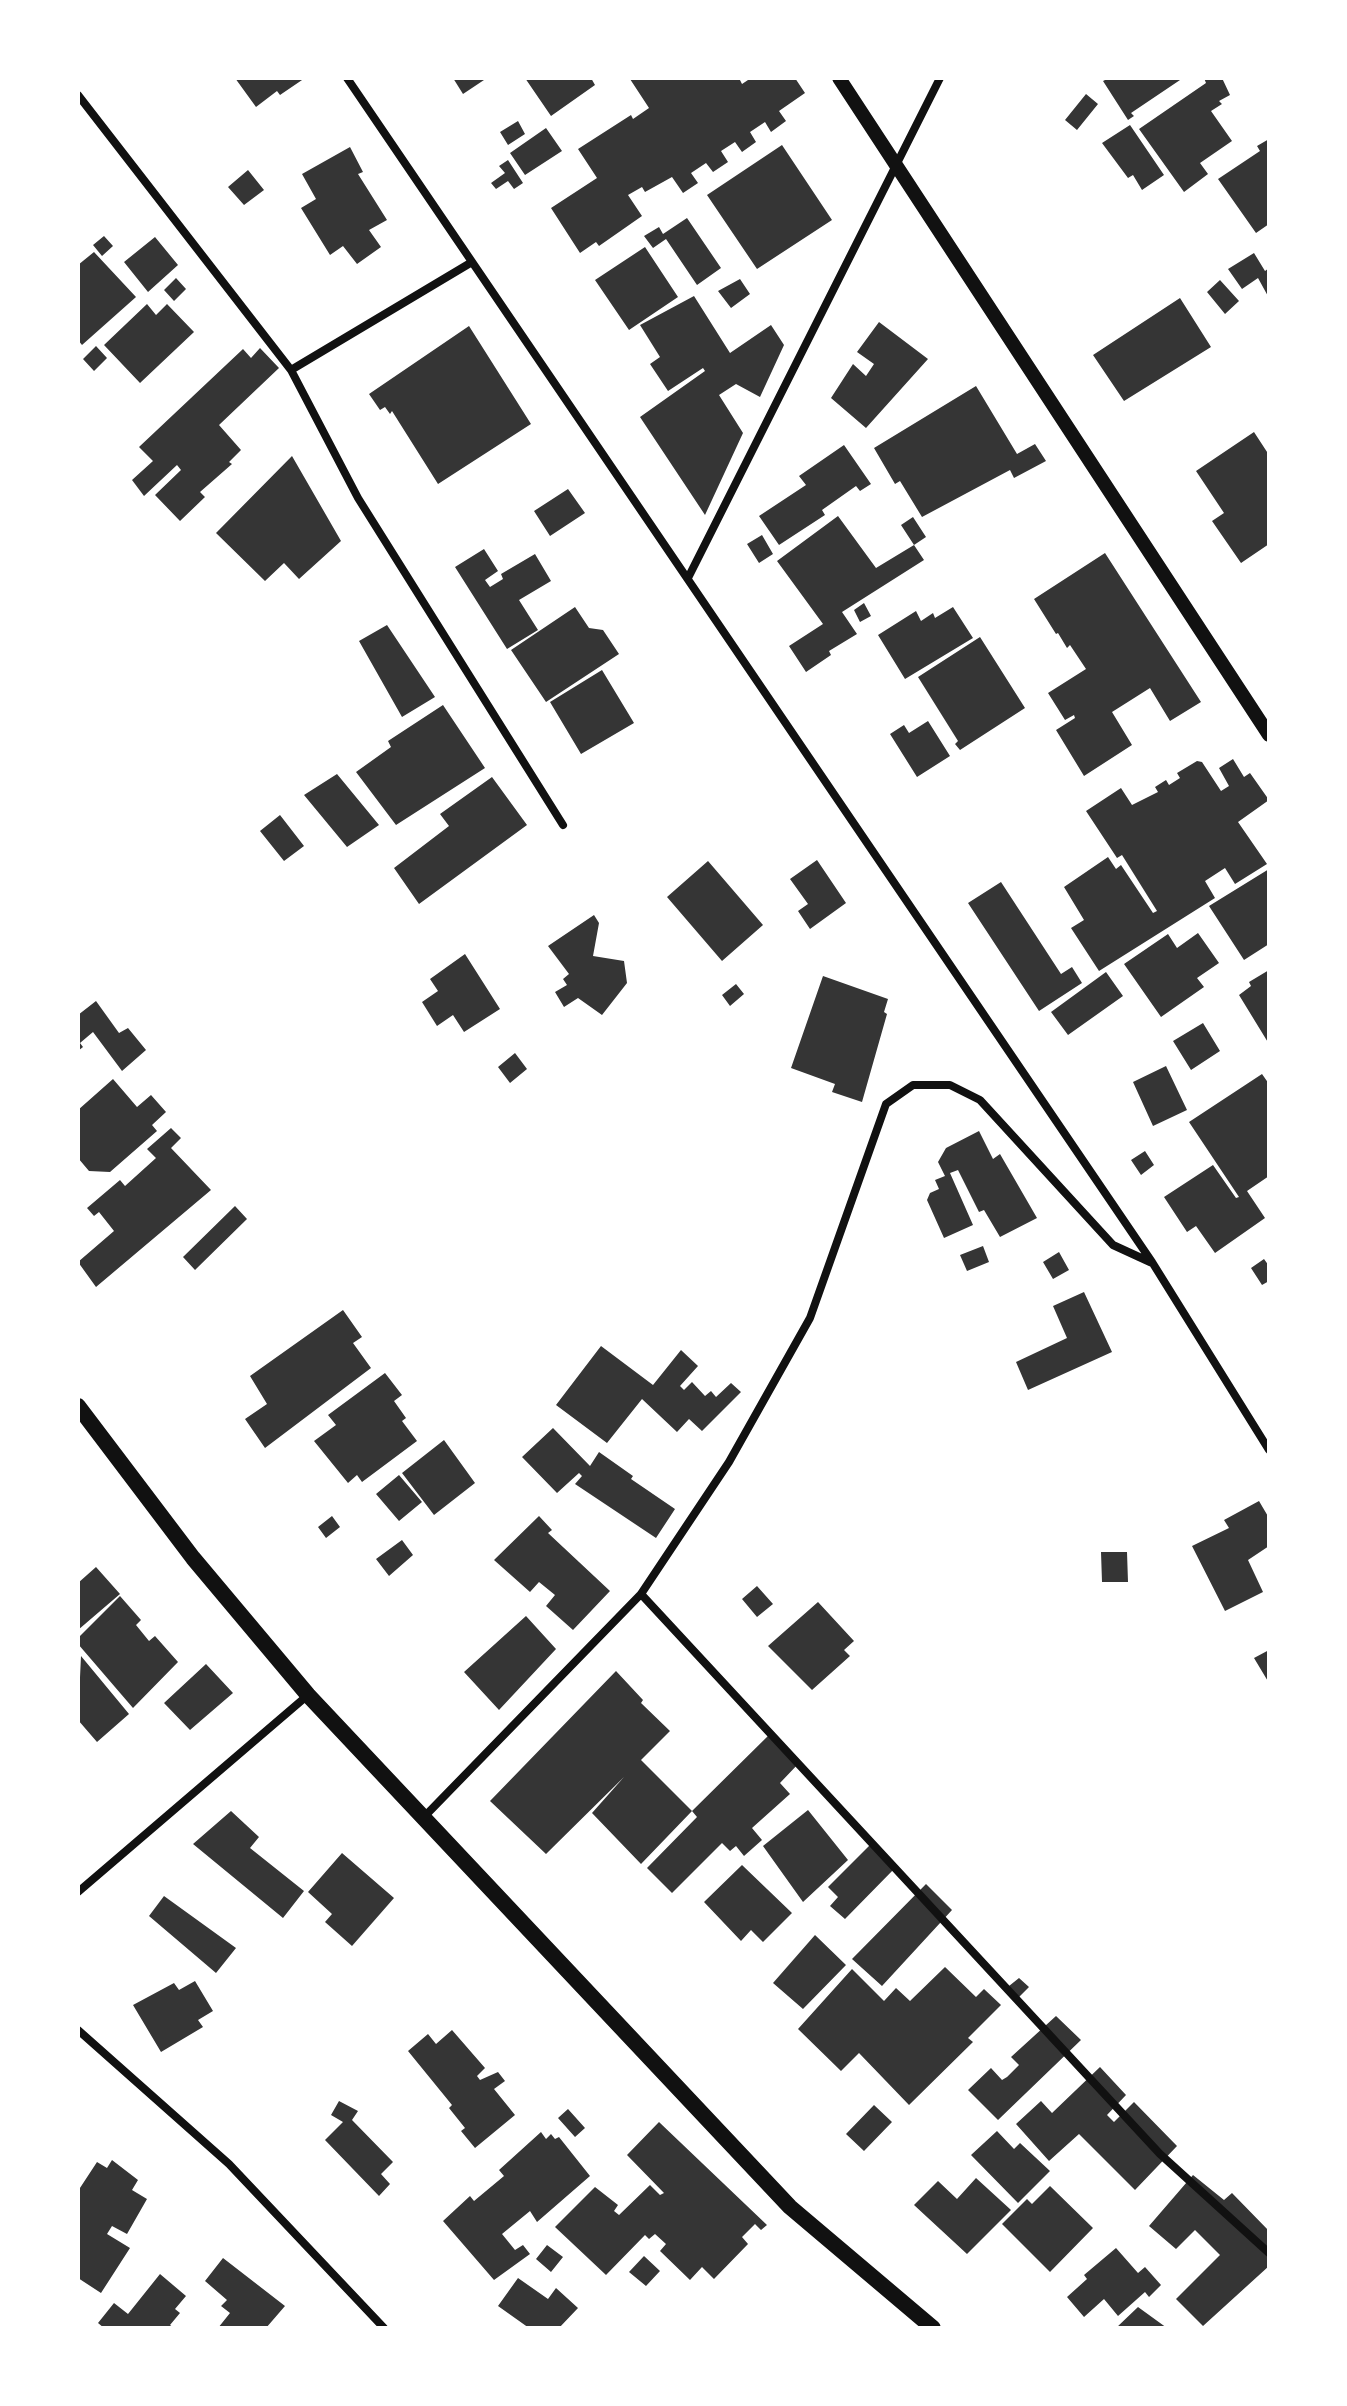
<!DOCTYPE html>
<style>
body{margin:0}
#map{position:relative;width:1347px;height:2406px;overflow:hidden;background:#fff;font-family:Jost,sans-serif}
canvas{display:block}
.frame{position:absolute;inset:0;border:80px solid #fff;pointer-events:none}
</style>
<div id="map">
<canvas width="1347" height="2406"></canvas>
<div class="frame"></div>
</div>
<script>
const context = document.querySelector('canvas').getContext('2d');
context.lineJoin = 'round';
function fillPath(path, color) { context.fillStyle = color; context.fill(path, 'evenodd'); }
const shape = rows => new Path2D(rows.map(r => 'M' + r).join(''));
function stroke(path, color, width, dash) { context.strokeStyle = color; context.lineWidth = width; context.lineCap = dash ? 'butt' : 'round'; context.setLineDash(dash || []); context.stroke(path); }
const building = shape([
 [235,78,305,78,280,95,277,91,256,107],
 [453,78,487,78,463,94],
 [525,78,591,78,595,85,551,116],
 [739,78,742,84,751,78,795,78,805,93,779,111,786,121,771,132,765,122,750,132,756,142,742,152,735,142,721,151,728,162,713,172,706,163,691,173,698,183,683,193,672,177,645,192,642,187,628,195,642,216,599,246,596,242,580,253,551,208,597,178,578,149,631,115,633,119,649,108,630,79],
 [1109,78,1183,78,1131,113,1134,116,1128,120,1103,81],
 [1204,78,1222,78,1230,95,1219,101,1222,104,1211,111,1232,141,1200,163,1208,174,1184,192,1139,129,1206,83],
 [1086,94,1098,104,1077,130,1065,120],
 [518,121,525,134,508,145,500,132],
 [1130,125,1164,175,1142,190,1133,175,1128,178,1102,143],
 [546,128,562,151,525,175,510,153],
 [1269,139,1269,224,1256,233,1218,179,1260,151,1257,146],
 [782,145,832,220,757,269,707,195],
 [350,147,363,172,358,174,387,220,369,230,381,247,357,264,343,246,330,255,301,208,316,199,302,174],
 [508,160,523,183,514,189,508,181,496,189,491,183,505,173,499,166],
 [248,170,264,190,244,205,228,187],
 [687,218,721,268,697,285,666,239,653,248,644,236,659,227,663,234],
 [104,236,113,246,102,256,93,245],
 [155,237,178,265,148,292,124,262],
 [645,247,678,297,629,330,595,280],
 [94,252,136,297,82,345,78,340,78,265],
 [1254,253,1265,271,1269,268,1269,298,1258,278,1242,289,1228,269],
 [176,278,186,289,174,301,164,290],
 [740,279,750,294,731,308,718,291],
 [1220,280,1239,301,1225,314,1207,292],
 [694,296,730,353,771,325,784,345,760,397,736,384,719,395,743,433,705,515,640,417,705,371,703,368,668,391,650,364,660,357,640,325],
 [1180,298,1211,347,1124,401,1093,355],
 [147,304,156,315,167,304,194,332,140,383,104,345],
 [879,322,928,359,866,428,831,398,853,364,866,376,874,364,857,352],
 [469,326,531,424,438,484,392,411,390,414,385,407,380,410,369,394],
 [96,346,107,358,94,371,83,359],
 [260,348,279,368,219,425,241,450,229,462,232,464,200,492,205,497,180,521,155,495,181,470,177,465,144,496,132,480,153,461,139,447,243,349,251,358],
 [976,386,1017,454,1035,444,1046,461,1014,478,1010,470,922,517,900,481,895,484,874,448],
 [1254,432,1269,455,1269,544,1241,563,1212,521,1224,513,1196,471],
 [844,445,871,484,860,491,856,486,822,510,825,515,779,545,759,516,806,485,799,476],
 [292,456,341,541,299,579,284,563,265,581,216,533],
 [568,489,585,513,550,536,534,511],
 [838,516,876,568,914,545,924,560,842,612,857,634,829,651,831,655,806,672,789,646,823,624,777,561],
 [913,517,926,537,914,545,901,525],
 [762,535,773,554,759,563,747,544],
 [484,549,498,571,485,580,490,587,503,579,501,574,535,554,551,581,519,600,538,630,507,649,455,567],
 [1105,553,1201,702,1170,721,1150,688,1112,712,1132,745,1084,776,1056,730,1075,718,1074,715,1065,720,1048,693,1086,669,1070,645,1067,648,1058,633,1056,634,1034,599],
 [864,603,871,616,860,622,854,610],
 [575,607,589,628,603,630,619,654,546,702,511,650],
 [953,607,973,638,905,679,878,635,916,611,921,621,933,613,935,618],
 [387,625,435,697,402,717,359,641],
 [980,637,1025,708,960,750,955,744,958,741,918,677],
 [602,670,634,723,581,754,550,702],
 [443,705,485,768,396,825,356,772,391,747,388,741],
 [928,721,950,756,917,777,890,734,904,725,909,733],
 [1233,759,1244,777,1250,773,1269,800,1238,822,1267,864,1235,884,1225,868,1205,881,1215,898,1099,971,1071,928,1084,920,1064,887,1108,857,1116,869,1121,865,1153,913,1157,911,1122,855,1117,858,1086,811,1121,788,1132,805,1158,792,1155,787,1166,780,1169,785,1180,778,1177,773,1197,761,1202,762,1221,791,1229,786,1219,768],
 [337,774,379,825,347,847,304,795],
 [492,777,527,825,419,904,394,868,449,826,440,814],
 [280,815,304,846,284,861,260,831],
 [817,860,846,903,810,929,798,911,808,904,790,879],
 [708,861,763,925,722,961,667,897],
 [1269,869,1269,944,1244,960,1209,906],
 [1001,882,1061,974,1072,967,1082,983,1039,1011,968,903],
 [594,915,599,923,593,956,624,961,627,983,602,1015,578,998,564,1007,555,992,567,985,563,979,569,974,548,946],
 [1198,933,1219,963,1197,978,1204,987,1161,1017,1124,964,1168,934,1177,948],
 [465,954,500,1009,464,1032,453,1015,437,1026,422,1002,438,991,430,979],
 [1269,970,1269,1044,1239,995,1251,986,1249,982],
 [1106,972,1123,996,1068,1035,1051,1012],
 [823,976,888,999,884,1012,887,1014,862,1102,832,1092,835,1084,791,1068],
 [736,984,744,994,730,1006,722,995],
 [96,1001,119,1033,128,1028,146,1050,122,1071,93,1032,80,1043,83,1047,78,1051,78,1015],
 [1203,1023,1220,1051,1191,1070,1173,1041],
 [515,1053,527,1069,510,1083,498,1067],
 [1166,1066,1187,1110,1153,1126,1133,1082],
 [1262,1074,1269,1084,1269,1176,1247,1191,1265,1218,1215,1253,1196,1226,1187,1232,1164,1197,1213,1165,1236,1198,1239,1197,1189,1122],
 [113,1079,137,1107,151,1095,166,1112,152,1125,157,1131,110,1172,89,1171,78,1158,78,1110],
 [171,1128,181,1138,171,1148,211,1190,96,1287,78,1262,114,1231,99,1212,94,1216,87,1208,120,1180,125,1186,156,1158,147,1149],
 [979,1131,993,1159,1000,1154,1037,1218,1000,1237,984,1210,979,1212,958,1170,950,1173,973,1225,944,1238,927,1200,930,1193,939,1189,935,1180,945,1176,938,1162,946,1148],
 [1145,1151,1154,1165,1141,1175,1131,1160],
 [235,1206,247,1219,195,1270,183,1257],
 [983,1246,989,1262,967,1271,960,1255],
 [1059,1252,1069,1270,1053,1279,1043,1262],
 [1264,1259,1269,1266,1269,1281,1262,1285,1251,1268],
 [1084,1292,1112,1352,1028,1390,1016,1362,1067,1338,1053,1306],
 [343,1310,362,1337,353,1343,371,1368,265,1448,245,1419,267,1404,250,1376],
 [601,1346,653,1385,681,1350,698,1366,680,1386,684,1390,692,1382,705,1396,711,1391,716,1397,731,1383,741,1392,702,1431,689,1419,677,1432,642,1399,607,1443,556,1405],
 [385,1373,402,1395,394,1401,406,1418,402,1421,417,1441,362,1482,357,1475,348,1483,314,1441,336,1425,328,1415],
 [553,1428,590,1466,599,1452,633,1476,631,1479,675,1509,656,1538,575,1484,582,1476,579,1473,557,1493,522,1457],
 [444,1440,475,1483,434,1515,402,1473],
 [399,1475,422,1502,399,1521,376,1494],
 [1259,1501,1269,1518,1269,1546,1248,1560,1263,1592,1225,1611,1192,1546,1229,1528,1224,1520],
 [332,1516,340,1527,326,1538,318,1527],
 [539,1516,552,1530,548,1533,610,1591,573,1630,546,1606,555,1595,539,1582,530,1592,494,1560],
 [402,1540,413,1555,389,1576,376,1559],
 [1101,1552,1127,1552,1128,1582,1102,1582],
 [96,1567,120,1594,78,1630,78,1583],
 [757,1586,773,1604,757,1617,742,1599],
 [120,1596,141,1620,136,1625,149,1641,155,1636,178,1662,133,1708,78,1644,78,1638],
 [818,1602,854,1641,844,1650,850,1656,812,1690,768,1646],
 [526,1616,556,1649,499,1710,464,1672],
 [1269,1650,1269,1683,1254,1658],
 [81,1656,129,1714,97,1742,78,1720],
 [206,1664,233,1693,190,1730,164,1703],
 [616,1671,643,1700,641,1703,670,1731,641,1760,692,1811,641,1864,592,1813,624,1777,546,1854,490,1801],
 [771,1733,800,1762,780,1783,790,1794,752,1828,762,1840,744,1856,736,1846,730,1851,722,1843,672,1893,647,1868,697,1817,692,1811],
 [808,1810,848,1860,803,1902,763,1846],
 [231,1811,259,1837,250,1848,304,1891,283,1918,193,1844],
 [871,1844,895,1868,845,1919,830,1906,838,1897,828,1887],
 [342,1853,394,1898,352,1946,325,1922,332,1914,308,1892],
 [742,1865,792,1913,763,1942,751,1930,741,1941,704,1902],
 [926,1884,952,1910,882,1986,852,1959],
 [164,1896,236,1948,216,1973,149,1916],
 [815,1935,846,1965,803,2009,773,1983],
 [945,1967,976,1997,984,1989,1001,2005,968,2038,973,2042,909,2105,859,2053,841,2071,798,2029,852,1969,884,2001,896,1988,910,2001],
 [1019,1978,1029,1987,1015,2001,1004,1990],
 [195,1981,213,2011,198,2020,203,2027,161,2052,133,2005,174,1983,179,1990],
 [1056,2016,1081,2040,998,2120,968,2090,991,2068,1002,2080,1007,2077,1019,2065,1011,2057],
 [452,2030,485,2068,477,2076,480,2080,498,2072,505,2081,494,2089,515,2115,475,2148,461,2131,465,2128,449,2108,452,2105,408,2051,428,2034,436,2044],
 [1100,2067,1126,2095,1107,2115,1114,2122,1134,2102,1177,2146,1135,2190,1079,2134,1049,2161,1016,2124,1041,2101,1052,2113],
 [339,2101,358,2111,352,2120,393,2162,381,2174,390,2184,379,2196,325,2140,343,2122,331,2115],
 [874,2105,892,2122,864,2151,846,2134],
 [568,2109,585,2128,575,2137,558,2118],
 [659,2122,767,2225,761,2230,755,2224,742,2237,748,2244,714,2279,702,2267,690,2280,660,2251,666,2244,655,2234,649,2239,645,2235,606,2275,555,2227,595,2187,618,2205,614,2211,619,2215,650,2185,660,2195,664,2193,627,2155],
 [997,2131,1014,2149,1020,2143,1050,2171,1018,2203,971,2155],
 [541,2132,546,2139,551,2134,555,2139,559,2137,590,2176,537,2222,530,2211,502,2234,515,2250,523,2245,530,2254,494,2280,443,2221,470,2196,474,2201,504,2176,499,2170],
 [112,2160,138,2180,132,2190,147,2199,127,2234,112,2226,107,2234,130,2248,101,2293,78,2278,78,2191,97,2162,107,2168],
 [1193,2175,1224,2200,1232,2193,1269,2231,1269,2266,1203,2326,1176,2299,1220,2255,1195,2230,1176,2249,1149,2226],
 [976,2178,1011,2210,967,2254,914,2205,938,2181,957,2199],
 [1050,2186,1093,2228,1050,2272,1002,2224,1027,2199,1032,2204],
 [547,2245,563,2257,551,2272,536,2259],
 [1116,2248,1138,2273,1145,2267,1161,2285,1149,2297,1145,2292,1118,2316,1104,2299,1084,2317,1067,2297,1087,2279,1084,2275],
 [644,2256,660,2271,646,2286,629,2272],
 [223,2258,285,2306,266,2328,218,2328,230,2313,221,2306,227,2300,205,2281],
 [160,2274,186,2296,175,2309,180,2313,170,2325,174,2328,104,2328,98,2323,114,2303,128,2314],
 [518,2278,548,2299,556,2288,578,2308,559,2328,529,2328,498,2306],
 [1138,2307,1167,2328,1116,2328]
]);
const minor = shape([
 [347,78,1152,1262,1269,1450],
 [78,95,291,370,358,498,563,825],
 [291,370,472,262],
 [688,578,940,78],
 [641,1594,1160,2154,1269,2253],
 [424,1817,641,1594,729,1462,810,1318,886,1104,913,1085,950,1085,980,1100,1113,1245,1150,1262],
 [78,1892,308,1695],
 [78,2030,229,2164,384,2328]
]);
const tertiary = shape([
 [839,78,1269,735]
]);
const secondary = shape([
 [78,1406,193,1558,308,1695,790,2207,933,2328]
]);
fillPath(building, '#353535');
stroke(minor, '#111', 8);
stroke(tertiary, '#111', 14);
stroke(secondary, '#111', 16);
</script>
